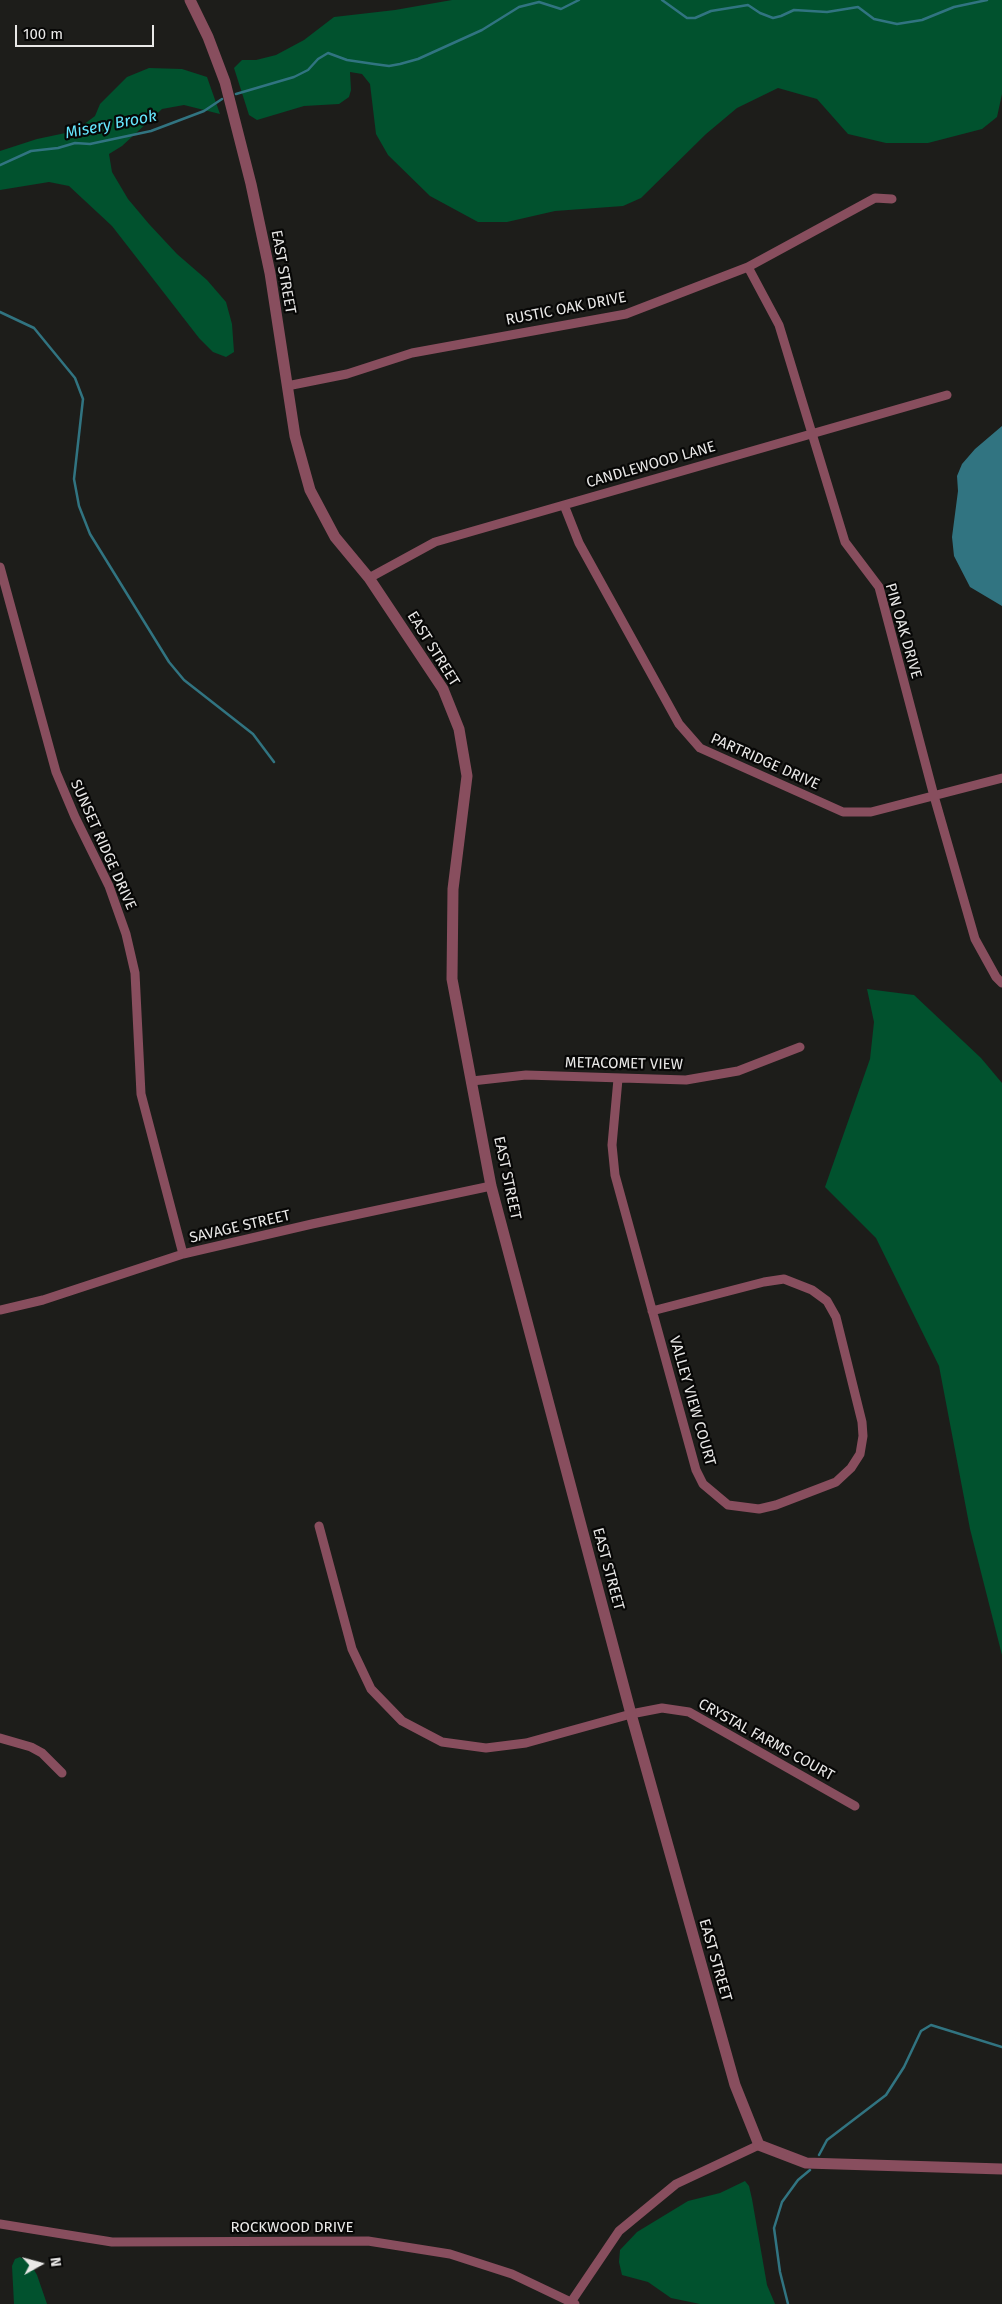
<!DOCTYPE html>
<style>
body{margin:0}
#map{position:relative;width:1002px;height:2304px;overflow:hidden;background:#1d1d1a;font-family:"Fira Sans",sans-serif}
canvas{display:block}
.north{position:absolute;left:15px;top:2239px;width:50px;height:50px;-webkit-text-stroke:4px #070706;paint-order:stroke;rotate:83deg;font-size:14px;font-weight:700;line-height:20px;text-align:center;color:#e9e8e7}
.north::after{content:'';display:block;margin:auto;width:18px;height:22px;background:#e9e8e7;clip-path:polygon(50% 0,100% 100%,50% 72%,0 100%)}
.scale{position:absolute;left:15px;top:25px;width:139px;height:22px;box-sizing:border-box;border:2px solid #e9e8e7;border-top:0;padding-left:6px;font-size:15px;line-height:18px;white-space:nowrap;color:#e9e8e7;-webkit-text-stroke:4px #070706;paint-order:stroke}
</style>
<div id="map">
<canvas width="1002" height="2304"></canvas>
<div class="north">N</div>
<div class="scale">100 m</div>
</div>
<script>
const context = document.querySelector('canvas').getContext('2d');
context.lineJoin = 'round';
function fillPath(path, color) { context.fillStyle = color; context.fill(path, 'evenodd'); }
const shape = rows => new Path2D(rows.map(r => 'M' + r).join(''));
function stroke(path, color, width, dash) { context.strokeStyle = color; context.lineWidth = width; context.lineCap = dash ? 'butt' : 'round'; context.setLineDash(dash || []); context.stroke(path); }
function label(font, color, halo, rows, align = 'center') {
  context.font = font + ' "Fira Sans",sans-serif'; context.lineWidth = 4.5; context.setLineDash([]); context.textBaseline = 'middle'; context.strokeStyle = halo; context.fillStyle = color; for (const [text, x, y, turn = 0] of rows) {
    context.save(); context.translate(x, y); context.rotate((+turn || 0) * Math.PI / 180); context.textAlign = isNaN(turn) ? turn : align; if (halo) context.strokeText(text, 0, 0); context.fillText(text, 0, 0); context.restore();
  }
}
const green = shape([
 [452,0,1002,0,1002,94,997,117,982,129,928,143,886,143,848,134,817,99,778,88,737,108,706,134,641,198,623,206,555,211,507,222,478,222,430,196,388,155,376,134,370,84,362,74,350,72,351,90,349,97,339,104,304,106,257,120,249,115,234,68,242,60,256,60,276,55,304,40,334,17,395,10],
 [149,68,182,69,207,77,220,114,184,105,162,109,122,146,109,154,112,172,128,199,149,224,177,254,207,280,226,302,232,324,234,352,226,357,213,352,199,338,112,226,69,186,49,182,0,190,0,151,37,139,75,131,95,116,100,104,127,77],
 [867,989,914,995,981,1058,1002,1083,1002,1655,970,1529,939,1366,876,1238,825,1187,870,1059,874,1022],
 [745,2181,749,2186,752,2199,767,2285,775,2304,700,2304,671,2298,648,2282,622,2275,619,2262,620,2250,637,2232,688,2201,720,2193],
 [20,2257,30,2263,37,2275,47,2304,14,2304,12,2266,15,2259]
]);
const water = shape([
 [1002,426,1002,606,970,587,954,556,952,537,958,491,957,476,962,464,975,449]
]);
const stream = shape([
 [662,0,687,18,695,18,711,11,748,5,760,13,773,18,781,16,794,10,827,12,858,7,874,19,897,24,922,20,954,7,987,0],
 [236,94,294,77,308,70,318,59,328,53,347,60,374,64,389,66,400,64,418,59,482,30,519,7,539,2,561,9,579,0],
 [0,165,31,151,58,148,75,143,90,144,151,131,204,111,222,99],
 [0,312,34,328,75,378,83,399,74,479,79,506,90,534,169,662,184,680,253,734,274,762],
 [819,2155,827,2140,886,2095,904,2067,921,2031,931,2025,1002,2047],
 [788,2304,780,2272,774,2228,782,2202,798,2180,810,2170]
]);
const minor = shape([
 [748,267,779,325,845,542,879,587,934,796,975,939,996,977,1002,983],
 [287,386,347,374,412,353,626,314,748,267,875,198,892,199],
 [564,505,579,543,679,724,700,748,843,812,871,812,1002,778],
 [0,567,56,772,75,817,109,886,126,934,135,973,141,1094,183,1254],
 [369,578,435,542,947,395],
 [618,1079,612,1145,615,1175,696,1470,703,1484,728,1505,759,1509,776,1505,836,1482,851,1468,860,1454,863,1436,862,1422,836,1317,827,1301,812,1290,784,1279,764,1282,652,1311],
 [472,1081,526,1075,686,1080,738,1071,800,1047],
 [0,1310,43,1300,183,1254,312,1224,491,1186],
 [319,1526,352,1649,371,1689,402,1721,442,1742,486,1748,526,1743,631,1714,662,1708,689,1712,855,1806],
 [0,1738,31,1747,42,1753,62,1773],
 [0,2224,112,2242,368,2241,450,2254,512,2274,575,2304],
 [571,2302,619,2231,676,2184,759,2145]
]);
const tertiary = shape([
 [190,0,208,37,225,82,251,184,270,273,295,436,310,490,335,537,369,578,443,689,459,729,467,776,453,889,452,979,491,1186,631,1714,735,2085,759,2145,806,2163,1002,2169]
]);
const streetNames = [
 ["EAST STREET",283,272,80],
 ["RUSTIC OAK DRIVE",566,309,-11],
 ["CANDLEWOOD LANE",651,465,-16],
 ["PIN OAK DRIVE",903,631,74],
 ["EAST STREET",433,649,58],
 ["PARTRIDGE DRIVE",765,762,24],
 ["SUNSET RIDGE DRIVE",103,845,66],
 ["METACOMET VIEW",624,1064,1],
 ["EAST STREET",507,1178,78],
 ["SAVAGE STREET",240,1227,-13],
 ["VALLEY VIEW COURT",692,1401,74],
 ["EAST STREET",608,1569,75],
 ["CRYSTAL FARMS COURT",766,1740,29],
 ["EAST STREET",715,1960,74],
 ["ROCKWOOD DRIVE",292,2228]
];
const waterNames = [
 ["Misery Brook",111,125,-11]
];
fillPath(green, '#01522e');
fillPath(water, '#317481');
stroke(stream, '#317481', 2.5);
stroke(minor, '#884e5e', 9);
stroke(tertiary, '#884e5e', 11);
label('15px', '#e9e8e7', '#070706', streetNames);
label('italic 16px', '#65e6fd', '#070706', waterNames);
</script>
